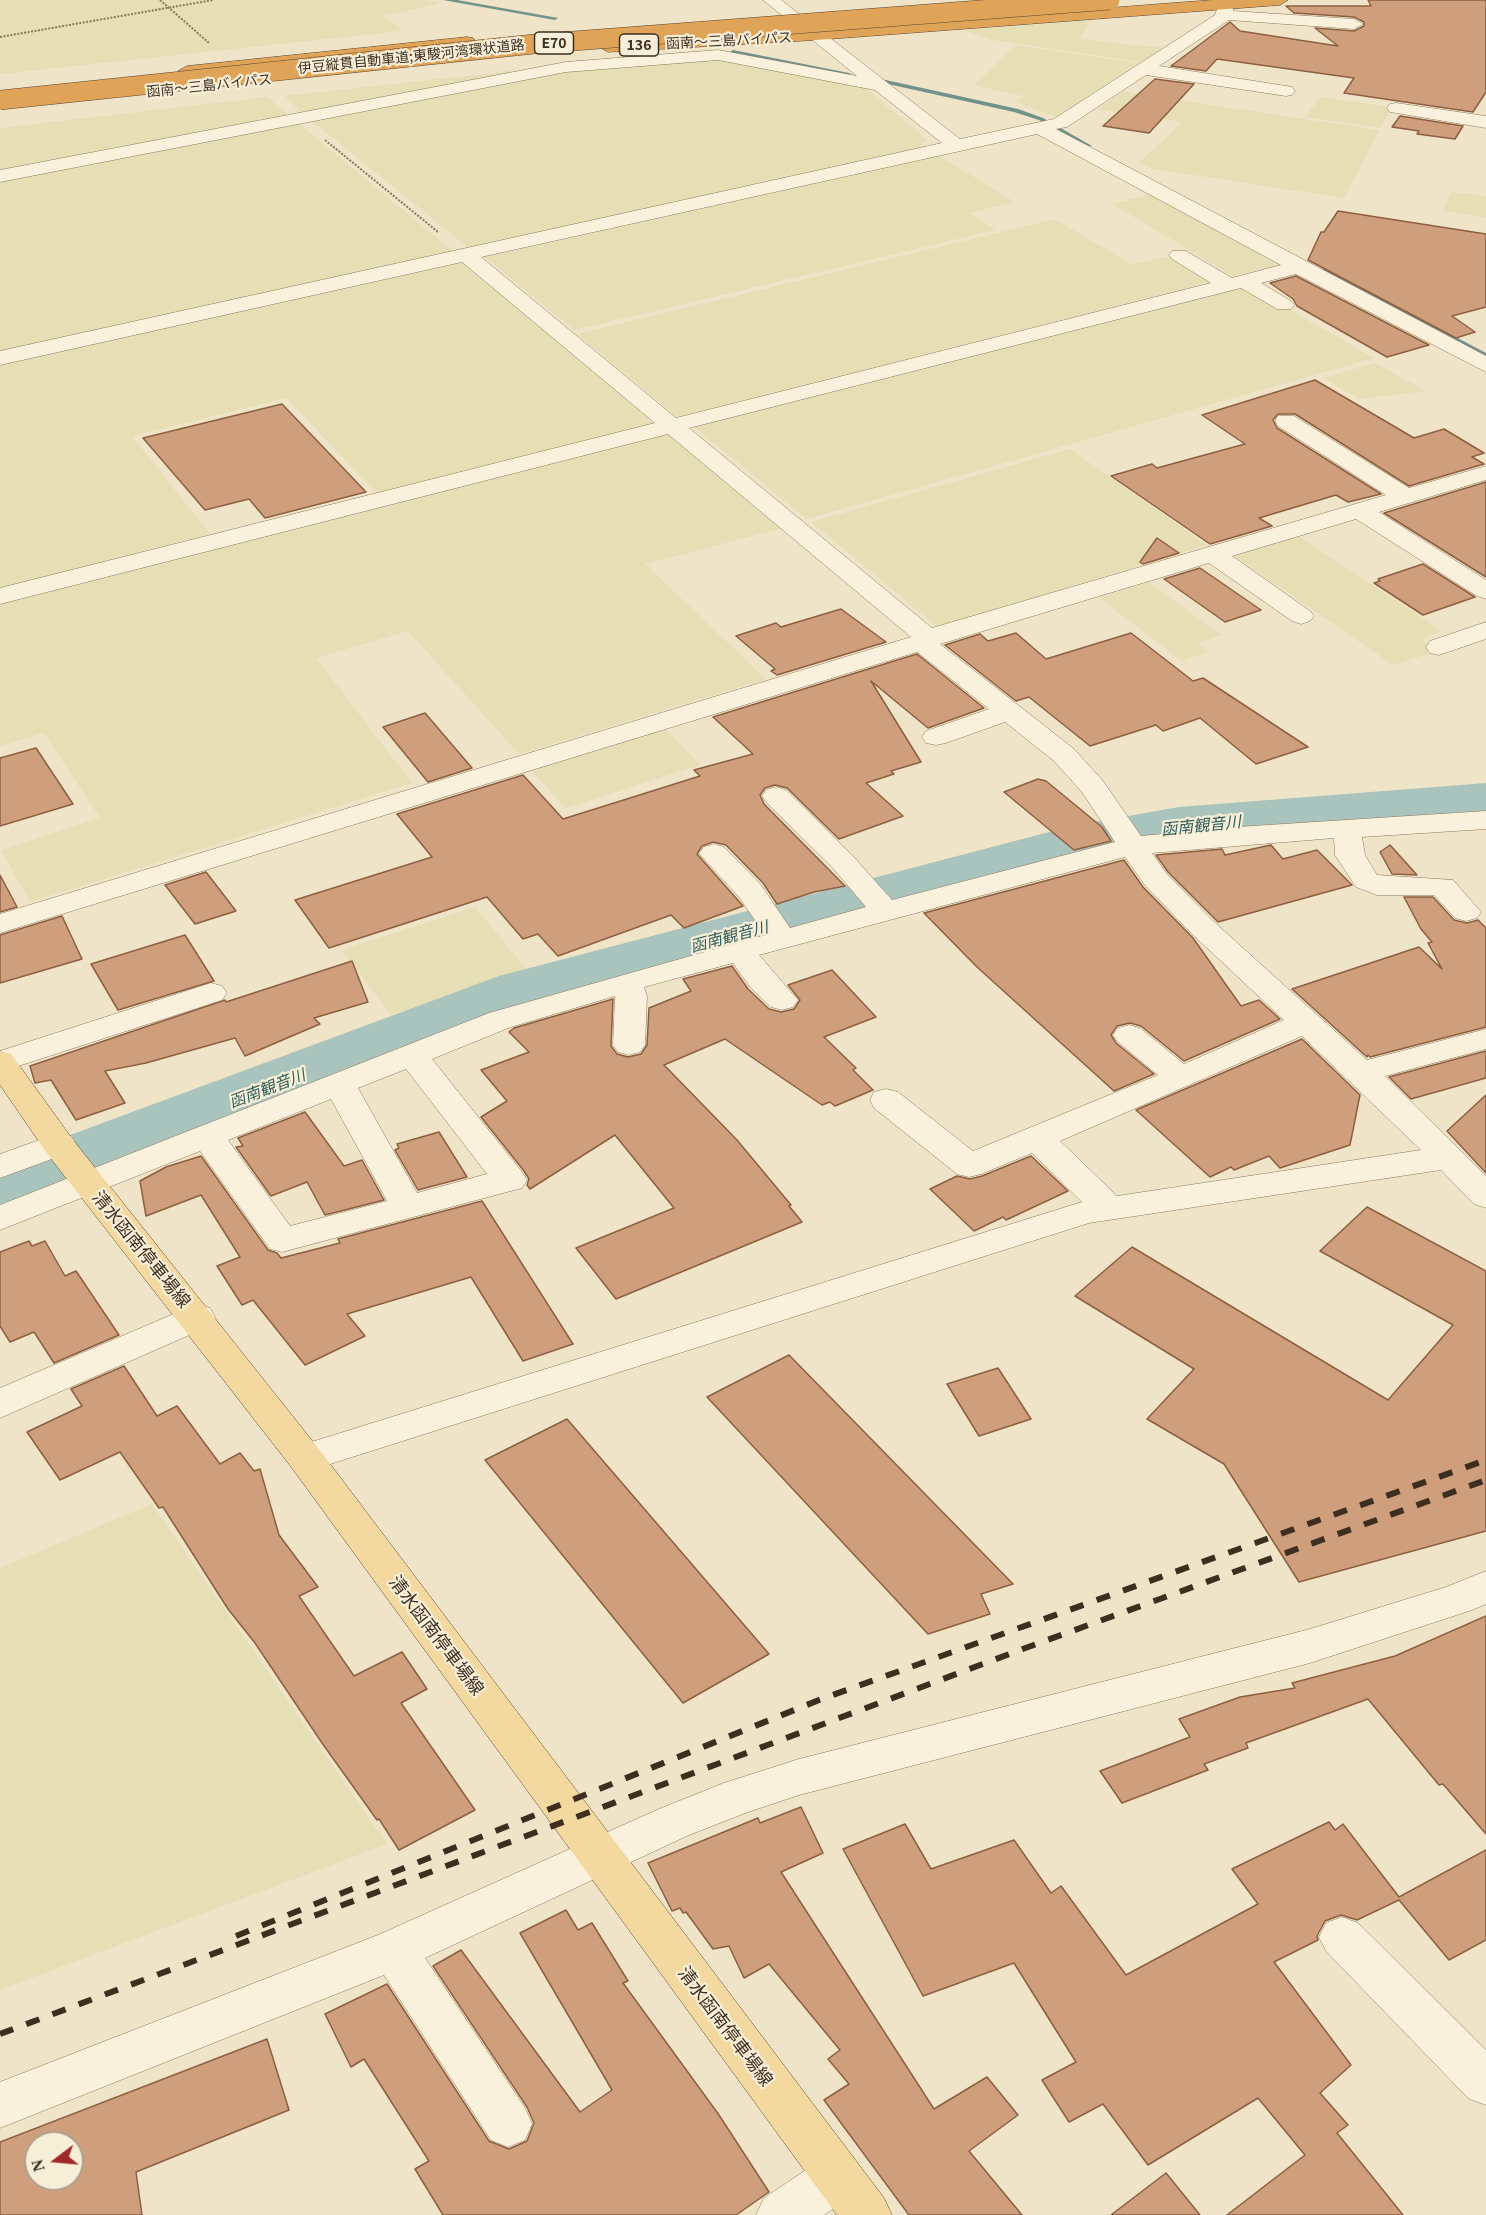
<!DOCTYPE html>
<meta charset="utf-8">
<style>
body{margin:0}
#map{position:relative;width:1486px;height:2215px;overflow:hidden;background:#f0e4c8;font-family:Georgia,serif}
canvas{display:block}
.north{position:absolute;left:24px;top:2131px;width:60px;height:60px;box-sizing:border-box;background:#f7eed8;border:2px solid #ada18e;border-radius:50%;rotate:254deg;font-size:16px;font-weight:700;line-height:24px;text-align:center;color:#3d2e20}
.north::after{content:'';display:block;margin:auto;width:21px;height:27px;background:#9e2a2b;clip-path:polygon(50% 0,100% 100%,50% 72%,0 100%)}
</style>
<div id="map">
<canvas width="1486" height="2215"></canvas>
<div class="north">N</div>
</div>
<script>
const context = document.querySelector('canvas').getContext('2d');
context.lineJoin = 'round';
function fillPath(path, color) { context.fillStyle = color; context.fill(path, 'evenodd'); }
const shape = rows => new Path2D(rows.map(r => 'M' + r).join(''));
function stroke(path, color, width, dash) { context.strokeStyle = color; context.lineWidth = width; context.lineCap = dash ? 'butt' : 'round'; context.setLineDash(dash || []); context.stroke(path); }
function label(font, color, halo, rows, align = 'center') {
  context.font = font + ' Georgia,"Noto Sans JP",serif'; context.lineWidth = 4.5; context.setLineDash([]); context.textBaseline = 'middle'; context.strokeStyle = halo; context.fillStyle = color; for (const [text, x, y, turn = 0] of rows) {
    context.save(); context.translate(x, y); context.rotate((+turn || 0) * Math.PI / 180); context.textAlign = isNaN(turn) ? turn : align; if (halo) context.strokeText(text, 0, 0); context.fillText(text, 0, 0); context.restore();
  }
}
const farmland = shape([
 [0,0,423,0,441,3,384,16,402,30,391,32,0,74],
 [1091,20,1079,39,1164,48,1140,62,992,40,964,30],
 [1016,45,1138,63,1057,117,1016,102,1023,96,974,85],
 [704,60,731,60,861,84,926,139,919,148,469,248,309,119,563,70],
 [511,71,514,73,307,113,301,112,285,96],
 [1124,92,1379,130,1344,198,1154,169,1139,163,1182,122,1097,109],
 [267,97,291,117,0,172,0,128],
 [1320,97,1390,107,1392,109,1380,128,1305,117],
 [297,122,454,252,0,351,0,180],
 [939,156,1015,202,969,213,996,230,574,330,485,257],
 [1452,192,1486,196,1486,217,1442,211],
 [1156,193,1283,264,1233,276,1112,204],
 [1055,219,1132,265,1172,255,1215,281,677,417,577,334],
 [464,262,654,423,376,493,287,398,132,436,210,534,0,588,0,364],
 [1243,283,1374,358,807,519,694,427],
 [1375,363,1426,391,1359,399,1323,378],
 [665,431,783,528,645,564,766,679,519,754,408,631,316,658,412,783,30,902,1,850,100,818,44,733,0,746,0,602],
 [1070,449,1207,545,938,627,811,522],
 [1297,535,1442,631,1422,639,1437,651,1393,665,1233,555],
 [1149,582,1221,635,1198,643,1209,652,1182,661,1099,598],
 [662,726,700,765,566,808,527,766],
 [475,907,526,969,391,1015,342,950],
 [152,1504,387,1844,0,1990,0,1568]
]);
const stream = shape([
 [443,0,457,0,558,18,555,20,443,0],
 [733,50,849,73,852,75,849,77,731,53,730,52,733,50],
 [872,77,1018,109,1043,118,1092,146,1087,147,1039,120,1014,112,870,80,869,79,872,77],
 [1321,269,1327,269,1486,353,1486,358,1321,273,1321,269]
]);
const river = shape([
 [1486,783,1486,821,1179,845,1076,863,547,1006,26,1207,0,1214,0,1161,499,976,1072,826,1179,807,1486,783]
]);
const building = shape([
 [1368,0,1486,0,1486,92,1473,112,1344,93,1354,78,1217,59,1206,71,1171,66,1230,22,1240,31,1338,46,1315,28,1354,31,1364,26,1364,22,1354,17,1294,13,1286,6,1371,6,1368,0],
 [1155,79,1194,84,1149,133,1103,126,1155,79],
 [1400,116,1463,126,1455,139,1417,134,1419,131,1392,127,1400,116],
 [1338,211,1486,234,1486,307,1452,316,1475,332,1456,338,1308,260,1321,232,1324,232,1338,211],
 [1296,276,1429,345,1387,357,1297,306,1293,299,1270,283,1296,276],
 [1315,380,1414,438,1444,429,1484,453,1472,457,1484,464,1409,486,1295,414,1278,414,1273,420,1277,428,1381,494,1348,502,1336,495,1259,518,1272,526,1210,544,1111,476,1152,464,1157,468,1245,444,1202,415,1315,380],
 [282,404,366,492,265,518,249,499,205,510,143,438,282,404],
 [1486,482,1486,577,1384,513,1486,482],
 [1157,538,1179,553,1143,564,1140,562,1157,538],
 [1423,564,1475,597,1423,615,1374,583,1380,581,1378,579,1423,564],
 [1200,568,1261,610,1225,622,1164,579,1200,568],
 [841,609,886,642,777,675,771,671,775,669,736,636,776,623,781,627,841,609],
 [1016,633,1046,659,1131,633,1193,681,1203,678,1308,747,1256,764,1200,718,1163,731,1156,725,1090,746,1029,697,1016,701,945,645,980,634,988,641,1016,633],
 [917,654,984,708,928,728,871,681,921,762,891,771,894,774,866,783,903,816,839,839,787,788,775,785,765,788,760,795,764,804,845,886,814,892,777,904,763,883,726,845,713,842,702,846,697,854,743,906,684,928,671,915,558,956,538,934,523,939,487,897,329,948,295,900,432,857,397,814,523,775,563,819,700,776,694,770,753,754,713,717,917,654],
 [425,713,472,768,428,782,383,727,425,713],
 [36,748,73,804,0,826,0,758,36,748],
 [1038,779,1046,781,1102,827,1111,841,1074,850,1004,792,1038,779],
 [1271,845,1283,859,1317,850,1352,885,1218,922,1168,872,1156,855,1222,849,1225,855,1271,845],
 [1390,845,1417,875,1392,874,1380,852,1390,845],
 [1124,860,1143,887,1193,938,1241,1006,1259,1000,1280,1019,1184,1061,1141,1026,1130,1023,1117,1026,1111,1035,1116,1043,1154,1074,1114,1091,977,967,924,913,1124,860],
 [206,872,236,911,195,924,165,885,206,872],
 [0,875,17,907,0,912,0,875],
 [1404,897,1433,897,1454,920,1467,923,1478,920,1486,928,1486,1027,1370,1057,1368,1055,1367,1057,1292,989,1419,947,1442,969,1428,943,1432,942,1421,929,1404,897],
 [62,916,82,959,0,983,0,935,62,916],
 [185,935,214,981,118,1010,91,964,185,935],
 [352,961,368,1002,314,1018,320,1024,245,1056,235,1038,146,1063,105,1071,125,1103,76,1120,51,1080,35,1083,30,1066,225,1000,226,1002,352,961],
 [732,966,748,989,769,1009,781,1012,794,1009,800,1000,788,985,832,970,876,1017,824,1037,856,1068,853,1070,873,1090,835,1106,830,1102,822,1105,725,1039,664,1065,737,1140,791,1205,789,1206,802,1222,616,1299,576,1248,674,1208,615,1135,530,1189,527,1185,529,1179,524,1171,481,1117,507,1101,481,1070,529,1052,509,1032,514,1028,613,999,611,1046,617,1054,628,1057,641,1054,647,1045,649,1008,691,991,683,979,732,966],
 [1302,1039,1360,1095,1350,1145,1280,1168,1269,1156,1234,1170,1231,1167,1210,1177,1136,1110,1302,1039],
 [1486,1051,1486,1078,1411,1099,1389,1077,1486,1051],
 [1486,1095,1486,1173,1447,1131,1486,1095],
 [305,1112,344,1166,362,1160,384,1200,325,1215,307,1182,271,1196,236,1147,243,1146,238,1138,305,1112],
 [439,1132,467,1177,418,1190,395,1150,399,1148,397,1144,439,1132],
 [201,1156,268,1250,277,1253,281,1258,340,1243,338,1239,482,1201,573,1344,523,1361,471,1277,347,1314,365,1336,305,1365,253,1300,242,1305,217,1266,240,1257,201,1195,146,1216,140,1181,166,1167,201,1156],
 [1031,1156,1068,1191,1006,1220,1003,1217,974,1231,930,1189,957,1176,970,1179,982,1176,1031,1156],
 [1367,1207,1486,1271,1486,1531,1299,1582,1224,1464,1147,1419,1194,1369,1075,1296,1132,1247,1388,1400,1453,1325,1320,1251,1367,1207],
 [29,1241,32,1246,45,1241,65,1276,76,1271,119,1335,54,1363,34,1332,10,1342,0,1326,0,1252,29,1241],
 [789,1355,1013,1584,981,1594,990,1614,928,1634,707,1397,789,1355],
 [124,1366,157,1416,177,1406,220,1464,240,1453,254,1471,260,1469,279,1535,318,1587,299,1596,354,1676,402,1652,427,1689,401,1703,475,1810,399,1850,379,1819,377,1820,322,1743,255,1643,228,1609,163,1507,159,1508,120,1452,60,1480,27,1432,82,1406,71,1389,124,1366],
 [998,1368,1031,1419,979,1436,947,1384,998,1368],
 [567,1419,769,1654,683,1703,485,1460,567,1419],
 [1486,1616,1486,1834,1443,1784,1439,1785,1368,1699,1246,1743,1248,1748,1204,1764,1208,1770,1122,1803,1100,1771,1190,1737,1179,1719,1240,1697,1295,1688,1292,1683,1395,1656,1486,1616],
 [801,1807,823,1853,781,1872,934,2109,987,2077,1018,2115,969,2151,1022,2215,909,2215,824,2100,849,2084,828,2059,840,2050,769,1964,744,1978,729,1946,713,1949,686,1912,683,1913,680,1908,672,1911,648,1863,758,1818,760,1823,801,1807],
 [1329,1822,1335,1830,1343,1824,1399,1897,1486,1850,1486,1940,1449,1960,1399,1900,1357,1920,1341,1915,1325,1921,1317,1936,1318,1940,1274,1962,1351,2065,1320,2093,1348,2125,1337,2133,1403,2215,1227,2215,1305,2155,1258,2098,1148,2165,1103,2104,1069,2122,1042,2080,1076,2062,1014,1963,923,1996,843,1849,905,1824,931,1869,1014,1840,1051,1893,1061,1886,1126,1975,1258,1904,1232,1869,1329,1822],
 [566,1910,578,1930,592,1923,628,1981,623,1983,719,2115,769,2192,736,2215,443,2215,415,2169,429,2161,364,2059,351,2067,325,2014,387,1984,489,2141,509,2149,527,2141,534,2123,527,2107,433,1966,461,1950,580,2112,612,2090,520,1933,566,1910],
 [267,2039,289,2110,136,2172,142,2215,0,2215,0,2142,267,2039],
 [36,2143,72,2143,72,2179,36,2179,36,2143],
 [1166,2173,1200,2215,1111,2215,1166,2173]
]);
const path = shape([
 [160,0,209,43],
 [0,37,213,0],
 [325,140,438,232]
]);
const minor = shape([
 [763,0,781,0,960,139,1054,119,1215,15,1220,0,1232,0,1233,11,1354,19,1363,24,1354,29,1229,20,1159,66,1286,86,1292,87,1295,91,1292,95,1286,96,1146,75,1067,127,1056,129,1486,356,1486,372,1296,274,1261,283,1291,301,1295,305,1291,309,1277,309,1241,288,689,428,932,628,1386,495,1278,426,1275,421,1278,416,1294,416,1409,488,1486,466,1486,480,1379,512,1486,580,1486,599,1477,596,1356,519,1232,556,1310,611,1314,616,1310,621,1301,624,1292,621,1209,563,940,644,1074,749,1103,781,1141,836,1237,827,1486,811,1486,829,1362,837,1365,855,1377,875,1453,880,1481,912,1477,918,1466,921,1455,918,1434,895,1377,895,1356,887,1335,855,1334,838,1152,853,1166,873,1213,921,1367,1060,1486,1029,1486,1049,1385,1076,1486,1176,1486,1208,1474,1204,1441,1170,1089,1223,305,1472,292,1468,286,1458,292,1448,1082,1202,1032,1153,981,1174,969,1177,957,1174,874,1108,870,1100,874,1092,886,1089,898,1092,973,1151,1158,1075,1118,1042,1113,1035,1118,1028,1129,1025,1140,1028,1184,1064,1284,1020,1191,933,1145,885,1125,857,759,955,798,1000,793,1007,782,1010,771,1007,750,987,733,963,644,987,647,996,645,1045,640,1052,629,1055,618,1052,613,1045,615,996,511,1027,432,1059,522,1172,527,1180,522,1188,282,1252,270,1249,200,1151,0,1230,0,1205,489,1013,765,935,739,897,704,859,699,853,704,847,714,844,724,847,761,885,790,928,866,907,832,867,766,802,762,796,766,790,776,787,786,790,852,855,892,900,1115,842,1082,792,1054,761,1005,722,946,743,936,745,926,743,922,737,926,731,989,709,917,652,0,933,0,914,911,637,668,434,0,604,0,588,655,423,462,262,0,365,0,351,942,143,875,90,718,60,566,72,0,182,0,170,566,62,718,50,857,76,763,0],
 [1037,134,1281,265,1232,278,1186,251,1172,251,1169,255,1172,259,1211,283,676,418,481,257,1037,134],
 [1302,1036,1421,1150,1117,1196,1060,1141,1302,1036],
 [406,1069,487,1174,417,1193,358,1088,406,1069],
 [331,1099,387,1201,290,1226,228,1140,331,1099],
 [1396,103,1486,116,1486,128,1390,112,1387,108,1390,104,1396,103],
 [1486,622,1486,639,1439,655,1430,653,1426,647,1430,641,1486,622],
 [211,983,222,986,227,993,222,1000,0,1072,0,1051,211,983],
 [59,1133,71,1136,76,1144,71,1152,0,1178,0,1154,59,1133],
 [197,1304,210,1308,215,1317,210,1326,0,1418,0,1388,197,1304],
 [1486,1571,1486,1604,1472,1610,1310,1663,799,1795,748,1812,689,1835,425,1958,525,2108,532,2124,525,2140,508,2147,491,2140,384,1975,0,2128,0,2082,378,1935,659,1809,724,1783,799,1759,1310,1629,1446,1587,1486,1571],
 [1342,1917,1358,1923,1486,2050,1486,2105,1469,2099,1326,1951,1319,1937,1326,1923,1342,1917],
 [838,2153,855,2160,862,2177,855,2194,824,2215,756,2215,764,2198,821,2160,838,2153]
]);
const major = shape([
 [0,1051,11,1054,73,1140,318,1448,884,2198,892,2215,837,2215,292,1468,49,1156,0,1085,0,1051]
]);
const highway = shape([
 [1213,0,1288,0,1280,5,816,40,608,52,599,47,608,42,816,30,1213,0],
 [467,37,473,38,476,42,473,46,187,76,178,71,187,66,467,37]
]);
const rail = shape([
 [236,1936,819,1700,1486,1460],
 [0,2034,1020,1650,1486,1480]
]);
const highwayBridge = shape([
 [0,100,534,44,1110,0]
]);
const farStreetnames = [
 ["函南～三島バイパス",729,40,-3],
 ["伊豆縦貫自動車道;東駿河湾環状道路",411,56,-6],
 ["函南～三島バイパス",209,85,-6]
];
const shields = [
 [554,43,39],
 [639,45,39]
];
const shieldNames = [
 ["E70",554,43],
 ["136",639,45]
];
const waterNames = [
 ["函南観音川",1201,825,-6],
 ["函南観音川",729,936,-15],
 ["函南観音川",267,1088,-21]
];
const nearStreetnames = [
 ["清水函南停車場線",142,1249,51],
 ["清水函南停車場線",437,1635,53],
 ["清水函南停車場線",726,2026,53]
];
fillPath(farmland, '#e6deb5');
fillPath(stream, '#6f938a');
fillPath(river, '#a9c4bc');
fillPath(building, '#cf9f7d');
stroke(building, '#8d5f41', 1.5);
stroke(minor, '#8d765c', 1);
stroke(major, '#5b4430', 1);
stroke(highway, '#5b4430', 1);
stroke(path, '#8d765c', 2, [2, 1.5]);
fillPath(minor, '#faf1dc');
fillPath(major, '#f3d9a0');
fillPath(highway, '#e0a458');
stroke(rail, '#3d2e20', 6, [14, 14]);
stroke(highwayBridge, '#5b4430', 20, []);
stroke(highwayBridge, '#e0a458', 19);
label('14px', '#3d2e20', '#f7eed8', farStreetnames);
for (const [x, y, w] of shields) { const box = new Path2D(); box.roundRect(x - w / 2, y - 11, w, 22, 4.5); context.fillStyle = '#f7eed8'; context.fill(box); stroke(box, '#3d2e20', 1.5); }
label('bold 14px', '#3d2e20', null, shieldNames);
label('italic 16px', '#2f5d5a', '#f7eed8', waterNames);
label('18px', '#3d2e20', '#f7eed8', nearStreetnames);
</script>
